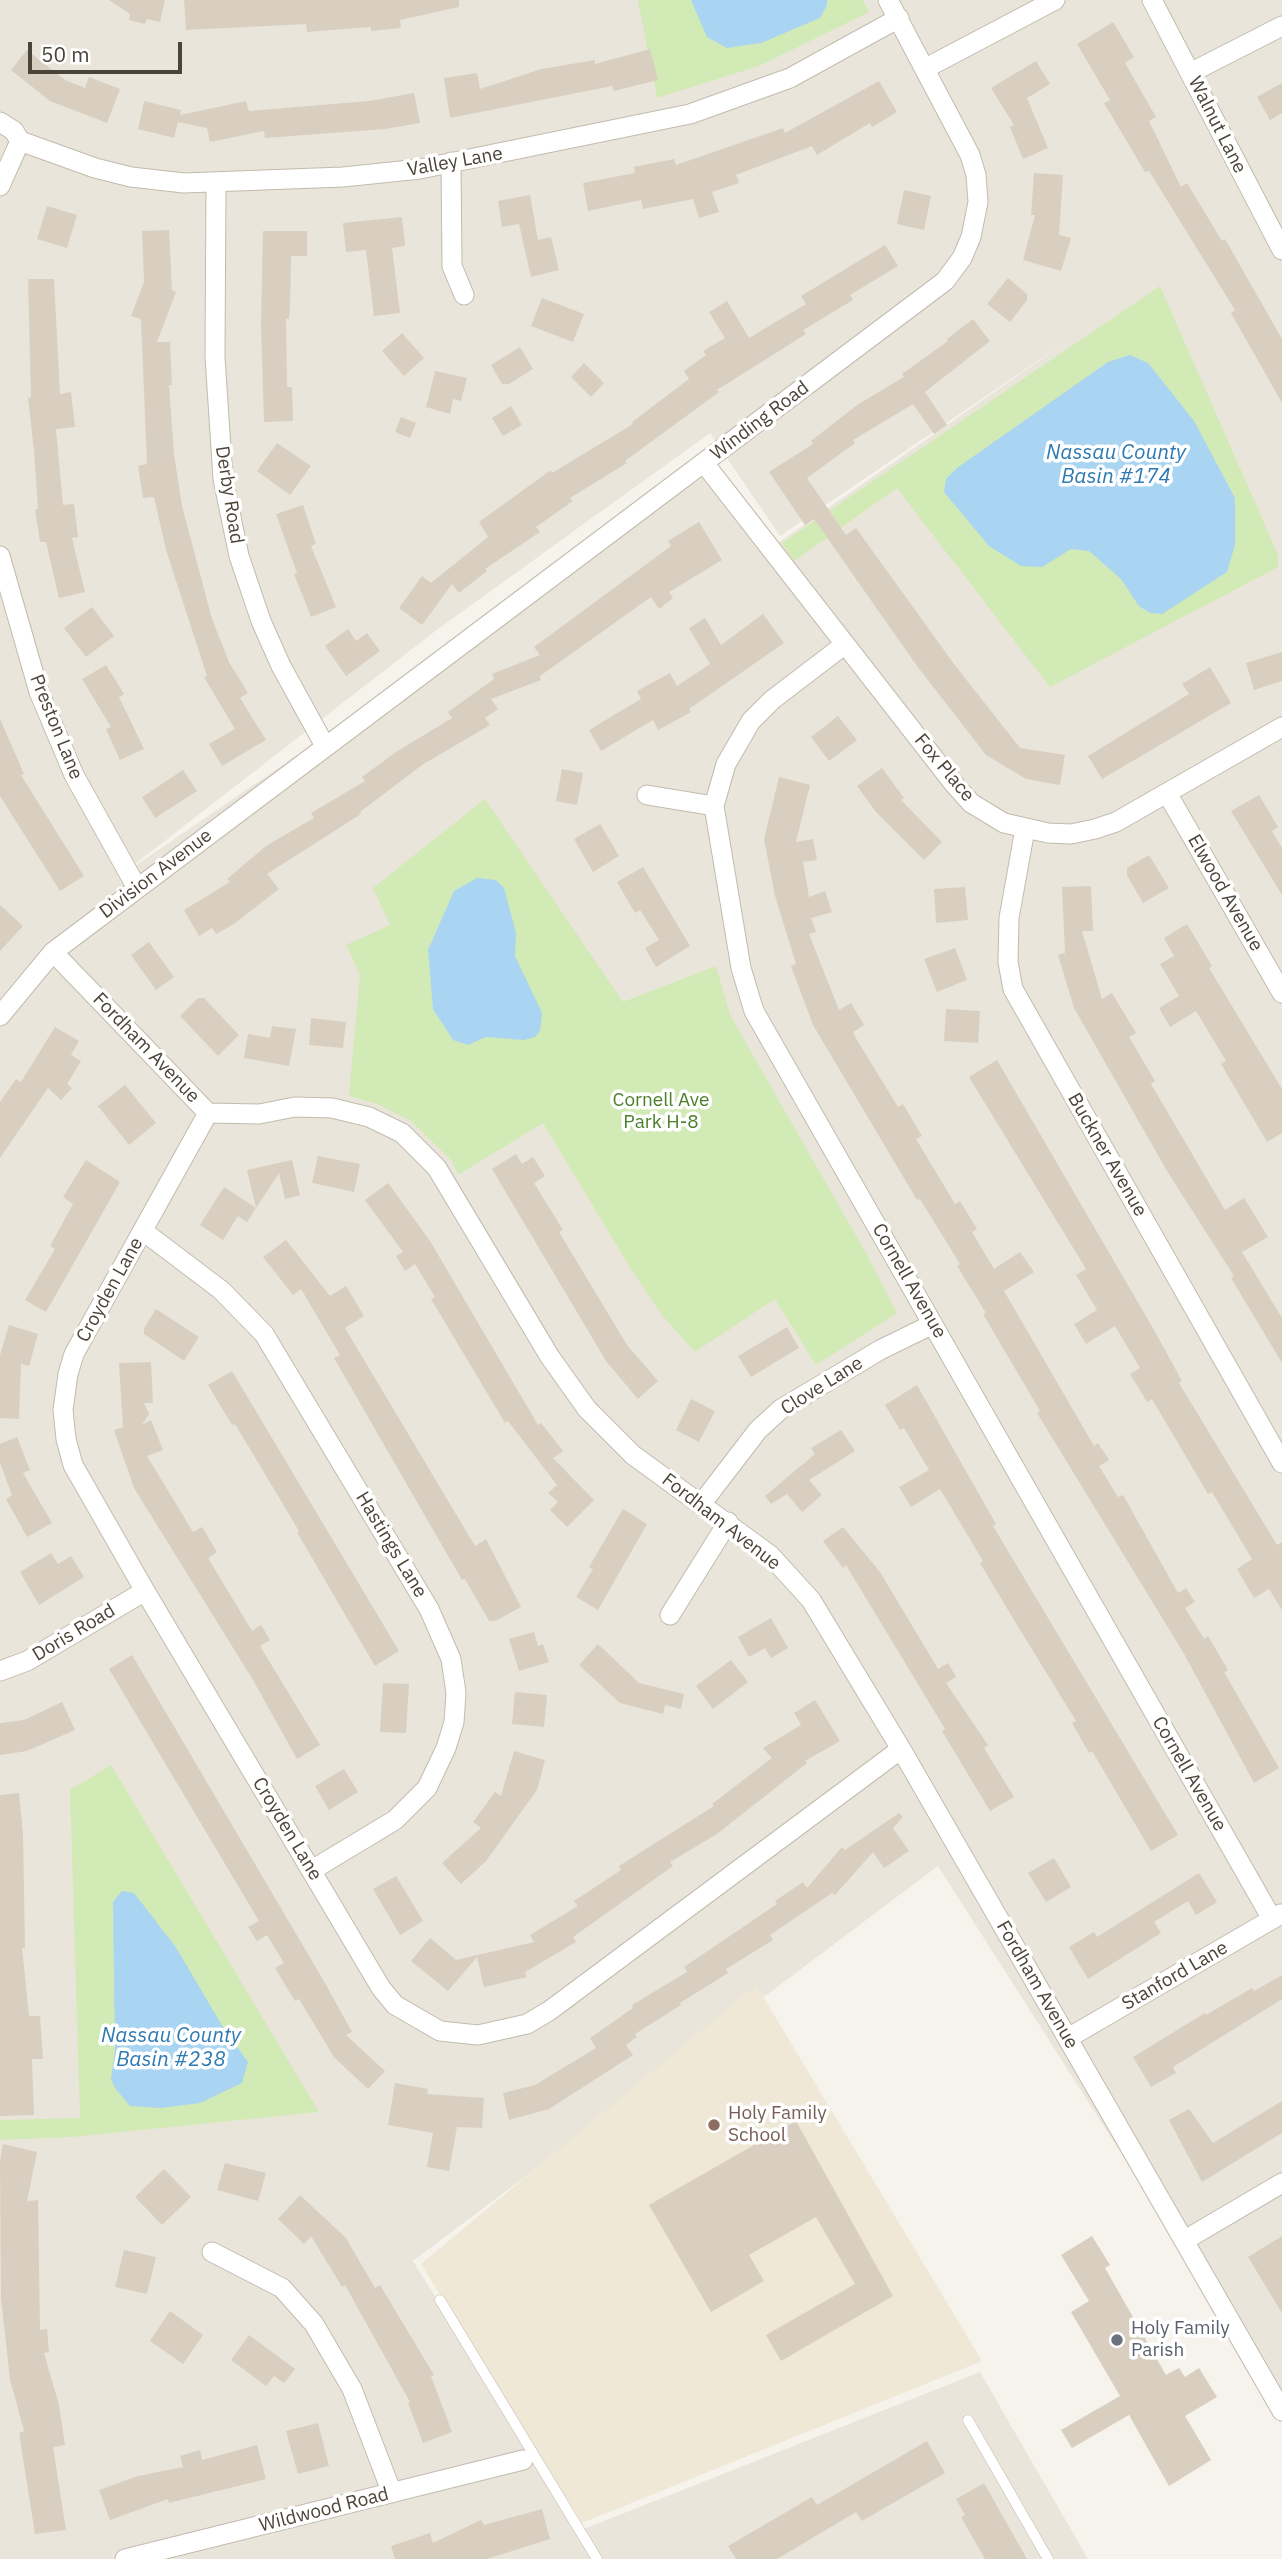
<!DOCTYPE html>
<style>
body{margin:0}
#map{position:relative;width:1282px;height:2559px;overflow:hidden;background:#f6f3ec;font-family:"IBM Plex Sans",sans-serif}
canvas{display:block}
.scale{position:absolute;left:28px;top:42px;width:154px;height:32px;box-sizing:border-box;border:4px solid #4b4439;border-top:0;padding-left:9px;font-size:21px;line-height:24px;white-space:nowrap;color:#4b4439;-webkit-text-stroke:5px #fff;paint-order:stroke}
</style>
<div id="map">
<canvas width="1282" height="2559"></canvas>
<div class="scale">50 m</div>
</div>
<script>
const context = document.querySelector('canvas').getContext('2d');
context.lineJoin = 'round';
function fillPath(path, color) { context.fillStyle = color; context.fill(path, 'evenodd'); }
const shape = rows => new Path2D(rows.map(r => 'M' + r).join(''));
function stroke(path, color, width, dash) { context.strokeStyle = color; context.lineWidth = width; context.lineCap = dash ? 'butt' : 'round'; context.setLineDash(dash || []); context.stroke(path); }
function label(font, color, halo, rows, align = 'center') {
  context.font = font + ' "IBM Plex Sans",sans-serif'; context.lineWidth = 7; context.setLineDash([]); context.textBaseline = 'middle'; context.strokeStyle = halo; context.fillStyle = color; for (const [text, x, y, turn = 0] of rows) {
    context.save(); context.translate(x, y); context.rotate((+turn || 0) * Math.PI / 180); context.textAlign = isNaN(turn) ? turn : align; if (halo) context.strokeText(text, 0, 0); context.fillText(text, 0, 0); context.restore();
  }
}
const residential = shape([
 [0,0,1282,0,1282,2406,938,1866,413,2261,579,2531,980,2372,1088,2559,0,2559],
 [1076,335,762,554,702,478,113,881,438,629,710,433,780,536]
]);
const education = shape([
 [756,1985,982,2361,582,2523,421,2264]
]);
const green = shape([
 [638,0,863,0,869,12,759,66,657,98],
 [1160,286,1278,555,1278,567,1050,687,897,488,794,561,782,543],
 [485,799,623,1002,716,966,730,1015,867,1255,897,1313,816,1365,775,1299,695,1352,661,1314,631,1269,543,1123,458,1175,452,1161,411,1121,377,1104,349,1096,360,974,346,945,390,925,373,888],
 [111,1765,319,2112,71,2137,0,2140,0,2120,80,2118,70,1790]
]);
const water = shape([
 [691,0,827,0,827,5,820,18,761,43,727,48,707,37],
 [1130,355,1148,363,1194,421,1235,498,1235,545,1227,572,1162,614,1150,613,1139,606,1121,579,1089,551,1071,549,1042,567,1021,566,989,546,944,492,946,479,957,468,1108,362],
 [477,878,496,880,504,888,516,933,515,956,542,1013,540,1031,535,1037,524,1040,486,1037,468,1045,453,1040,433,1009,428,950,454,891],
 [122,1891,134,1893,175,1946,223,2027,248,2062,242,2083,200,2103,161,2108,130,2106,115,2088,111,2079,115,2050,113,1902]
]);
const building = shape([
 [109,0,165,0,160,22,147,19,145,24,129,20,130,14],
 [184,0,459,0,459,7,400,20,401,28,371,31,371,27,307,32,306,24,186,30],
 [1113,22,1134,57,1125,63,1156,117,1149,121,1181,187,1187,183,1222,241,1225,239,1282,339,1282,403,1231,313,1235,310,1149,171,1145,172,1104,103,1110,100,1077,44],
 [650,49,658,80,614,91,612,86,450,118,444,78,477,73,480,89,541,69,595,60,595,64],
 [27,50,65,80,85,88,89,77,120,89,107,123,50,101,11,70],
 [1036,61,1050,84,1027,98,1048,148,1023,159,1010,127,1014,125,991,88],
 [879,81,897,112,872,127,870,123,817,155,812,146,736,175,739,183,712,192,719,212,699,218,693,199,643,209,641,200,588,211,583,183,635,173,634,167,674,159,676,165,783,128,785,133],
 [1282,83,1282,113,1270,120,1257,97],
 [414,93,420,123,385,129,265,138,264,131,210,142,207,128,178,122,174,138,138,129,144,101,181,110,180,115,246,101,249,111,369,101],
 [1034,173,1063,175,1059,235,1071,238,1061,271,1023,260,1035,215,1031,215],
 [904,190,931,196,924,230,897,224],
 [530,195,538,240,551,237,559,270,531,277,519,224,502,227,498,201],
 [47,206,77,215,67,248,37,239],
 [402,217,405,246,392,248,400,313,374,316,366,250,346,252,343,223],
 [169,230,172,290,176,292,157,342,170,342,172,385,169,385,174,454,182,506,212,619,229,662,248,693,240,698,266,740,222,766,209,744,235,729,204,677,207,676,166,550,154,497,143,498,138,466,147,464,141,319,131,316,144,282,142,231],
 [263,231,307,231,307,256,291,256,290,308,289,319,286,319,287,387,292,387,293,421,264,422,261,324],
 [885,245,898,266,850,295,853,300,803,330,806,334,717,390,719,392,625,461,627,463,570,498,573,501,536,527,540,532,485,569,487,571,459,593,452,584,422,625,399,608,422,576,431,583,488,537,479,522,551,470,552,473,633,424,632,422,689,379,684,371,706,355,703,351,725,338,709,312,727,301,749,338,806,304,801,296],
 [1008,278,1027,294,1027,300,1010,322,987,304],
 [28,279,54,279,60,394,71,392,75,427,56,429,63,505,74,504,78,537,72,538,85,592,59,598,46,542,40,542,35,509,38,509,34,451,28,398,31,397],
 [542,298,584,314,573,342,531,326],
 [973,319,990,341,925,392,947,425,934,434,913,404,853,440,855,443,807,478,846,535,856,528,954,664,1020,748,1065,755,1060,785,1026,779,986,755,917,666,814,519,805,525,769,472,813,444,811,441,857,405,904,377,902,374,948,341,947,339],
 [402,333,424,358,404,376,382,351],
 [520,347,533,369,509,384,502,384,491,365],
 [584,363,604,383,591,397,571,377],
 [435,371,467,378,461,401,453,399,450,414,426,407],
 [511,406,522,425,503,436,492,418],
 [401,417,416,423,410,438,395,432],
 [277,443,311,466,290,495,257,471],
 [303,505,316,544,311,546,336,607,311,617,294,574,297,573,276,514],
 [699,522,722,560,669,592,673,598,659,609,651,597,540,676,541,680,491,699,498,709,485,718,490,725,422,765,360,812,361,814,267,874,279,889,234,924,216,934,212,928,199,936,184,910,230,882,227,879,266,846,314,818,311,813,365,781,362,777,396,752,452,718,448,712,494,679,492,674,540,655,534,647,671,546,668,541],
 [92,607,114,636,86,657,64,628],
 [763,614,784,643,689,709,691,712,658,730,653,720,601,751,589,730,641,699,637,691,670,673,677,686,710,664,689,628,705,618,721,645],
 [348,629,356,641,367,633,380,651,346,676,325,646],
 [1282,652,1282,681,1254,690,1246,663],
 [106,665,124,694,119,697,144,749,120,760,106,729,111,727,82,679],
 [1210,667,1231,703,1102,779,1088,756,1189,694,1182,684],
 [838,716,857,740,829,761,811,737],
 [0,719,24,774,21,775,84,876,60,891,0,796],
 [882,768,904,798,901,800,942,842,924,860,876,812,857,786],
 [562,769,583,773,577,805,556,801],
 [183,770,197,791,155,818,142,797],
 [779,777,810,785,796,842,813,839,817,860,803,862,809,897,825,891,832,912,811,918,816,932,809,934,839,1010,851,1003,864,1025,853,1032,857,1040,898,1107,903,1104,922,1136,916,1139,955,1204,960,1201,977,1229,972,1232,994,1269,1020,1252,1034,1272,1004,1291,1094,1446,1098,1443,1109,1460,1099,1466,1118,1497,1123,1495,1178,1593,1186,1588,1195,1602,1185,1608,1204,1639,1208,1636,1228,1670,1224,1672,1279,1768,1254,1783,1183,1652,1037,1413,1040,1411,983,1314,986,1313,957,1266,960,1264,920,1199,917,1200,813,1025,791,966,796,964,775,896,764,839],
 [1259,795,1278,827,1272,831,1282,848,1282,895,1231,811],
 [600,824,619,856,593,872,574,839],
 [1149,855,1169,888,1143,903,1127,875,1127,868],
 [643,867,690,946,656,967,645,948,659,940,640,910,635,913,617,882],
 [1091,886,1093,931,1082,931,1102,999,1112,993,1136,1033,1129,1037,1155,1081,1151,1084,1225,1210,1244,1198,1268,1237,1242,1252,1282,1318,1282,1363,1231,1278,1234,1276,1167,1171,1074,1008,1058,955,1065,953,1062,887],
 [965,887,968,920,936,923,934,889],
 [0,905,23,926,0,951],
 [1187,924,1212,966,1209,968,1282,1089,1282,1133,1267,1142,1221,1064,1226,1061,1196,1011,1170,1027,1159,1008,1179,996,1160,964,1174,956,1164,938],
 [149,942,174,977,156,990,131,955],
 [955,948,967,980,937,992,924,959],
 [198,998,204,998,239,1035,218,1056,180,1016],
 [946,1009,980,1011,978,1043,944,1041],
 [311,1018,346,1022,343,1048,309,1045],
 [272,1026,296,1029,289,1066,244,1058,248,1034,270,1038],
 [55,1027,79,1041,71,1055,81,1061,67,1084,72,1088,61,1100,48,1088,0,1158,0,1102,16,1079,21,1082],
 [997,1060,1154,1330,1182,1381,1179,1383,1277,1545,1282,1542,1282,1610,1269,1589,1254,1598,1237,1569,1252,1559,1212,1492,1208,1494,1152,1399,1147,1402,1130,1374,1140,1368,1115,1326,1086,1344,1074,1324,1097,1310,1076,1275,1086,1269,969,1077],
 [125,1085,156,1123,129,1145,98,1106],
 [516,1154,522,1164,533,1157,545,1176,534,1183,563,1230,559,1232,627,1345,658,1381,638,1399,606,1361,492,1169],
 [318,1156,360,1164,354,1192,312,1183],
 [86,1160,120,1182,46,1312,25,1300,55,1249,50,1246,73,1204,63,1197],
 [292,1160,300,1195,285,1199,279,1173,256,1208,247,1170],
 [388,1183,430,1241,538,1425,541,1423,563,1451,553,1458,594,1500,567,1527,550,1510,558,1502,548,1493,557,1485,508,1421,505,1423,431,1299,435,1297,415,1264,405,1271,396,1256,403,1252,365,1200],
 [224,1187,256,1208,247,1222,238,1216,223,1240,200,1225],
 [286,1240,330,1296,346,1286,364,1316,345,1328,475,1546,486,1539,521,1607,495,1621,489,1621,465,1579,462,1580,334,1358,340,1355,301,1289,293,1295,263,1257],
 [156,1309,199,1337,184,1361,144,1334,144,1328],
 [9,1325,38,1334,29,1366,21,1364,19,1419,0,1418,0,1355],
 [787,1327,799,1348,751,1377,738,1356],
 [151,1362,153,1403,144,1403,149,1414,142,1425,151,1420,163,1450,147,1456,193,1532,202,1527,217,1552,208,1558,252,1631,261,1625,270,1640,260,1646,320,1745,297,1759,253,1680,134,1488,114,1430,123,1427,119,1363],
 [232,1371,399,1651,375,1666,297,1532,299,1531,235,1424,232,1425,208,1385],
 [917,1385,996,1524,993,1526,1178,1835,1151,1851,1092,1751,1089,1753,1072,1723,1076,1721,1011,1615,980,1563,983,1561,940,1489,911,1507,899,1487,929,1470,904,1428,900,1430,885,1405],
 [691,1399,715,1411,699,1442,676,1430],
 [841,1430,855,1451,809,1480,822,1495,802,1512,787,1494,771,1504,765,1496,815,1454,811,1448],
 [17,1437,30,1470,23,1473,52,1523,27,1537,6,1499,12,1495,0,1463,0,1444],
 [623,1509,647,1524,598,1610,576,1597,593,1569,589,1567],
 [843,1527,880,1572,938,1669,948,1663,956,1677,946,1683,988,1745,984,1748,1014,1797,990,1811,942,1731,945,1729,846,1565,843,1568,823,1541],
 [51,1553,58,1564,71,1556,84,1577,39,1605,20,1572],
 [771,1618,788,1648,771,1658,765,1648,749,1657,738,1637],
 [534,1632,538,1646,543,1644,549,1662,519,1671,509,1639],
 [598,1644,639,1683,684,1694,681,1709,665,1705,663,1714,620,1703,579,1665],
 [132,1655,325,1983,352,2032,346,2035,385,2071,368,2089,334,2057,299,1999,295,2001,275,1968,284,1963,267,1935,257,1941,248,1927,259,1921,109,1669],
 [731,1660,748,1682,713,1709,696,1686],
 [383,1683,409,1684,406,1733,380,1732],
 [515,1692,547,1695,544,1727,512,1724],
 [815,1700,840,1741,805,1761,807,1763,717,1834,670,1862,673,1866,573,1937,576,1942,525,1972,527,1977,484,1987,477,1957,448,1991,411,1961,430,1938,456,1960,534,1942,530,1935,578,1906,574,1901,621,1870,619,1866,714,1806,712,1804,772,1758,763,1748,801,1725,794,1713],
 [62,1702,75,1730,27,1751,0,1755,0,1723,24,1720],
 [514,1751,545,1760,537,1790,486,1861,461,1884,442,1863,481,1828,473,1822,495,1792,501,1796],
 [344,1769,358,1792,329,1810,315,1786],
 [19,1793,23,1834,25,1948,22,1948,29,2016,40,2016,43,2059,32,2059,34,2115,0,2116,0,1795],
 [899,1813,903,1817,893,1828,909,1851,884,1868,873,1852,835,1895,832,1893,770,1935,773,1940,726,1969,728,1973,680,2003,681,2005,635,2034,637,2037,626,2045,633,2055,549,2109,509,2120,503,2093,535,2085,596,2048,590,2038,633,2008,632,2005,687,1972,684,1967,777,1904,775,1901,803,1882,807,1888,842,1847,845,1850],
 [1054,1858,1071,1887,1046,1902,1028,1873],
 [1199,1873,1217,1902,1196,1915,1188,1901,1154,1922,1161,1933,1088,1979,1069,1947,1094,1932,1097,1937],
 [396,1876,423,1921,400,1935,373,1889],
 [1282,1975,1282,1999,1173,2067,1176,2073,1151,2087,1133,2057,1205,2013,1206,2015,1252,1988,1254,1991],
 [395,2083,428,2089,427,2094,484,2098,482,2128,457,2127,449,2171,427,2167,433,2133,388,2125],
 [1282,2101,1282,2133,1202,2182,1169,2120,1189,2109,1213,2143],
 [796,2121,893,2296,781,2361,766,2335,855,2284,816,2217,749,2255,764,2281,711,2312,649,2205],
 [3,2144,37,2152,27,2201,38,2200,40,2330,47,2329,49,2352,44,2353,59,2405,65,2445,53,2447,66,2530,35,2534,19,2433,24,2431,10,2379,1,2299,0,2161],
 [225,2163,266,2173,258,2201,217,2190],
 [164,2169,191,2197,162,2225,135,2197],
 [300,2195,346,2238,375,2288,380,2285,434,2375,431,2376,452,2432,423,2443,408,2403,410,2402,345,2285,342,2287,311,2236,304,2244,278,2219],
 [1092,2236,1110,2265,1105,2268,1166,2375,1179,2368,1185,2377,1199,2368,1217,2397,1185,2416,1211,2460,1169,2486,1129,2415,1072,2448,1061,2430,1120,2396,1071,2312,1089,2301,1061,2255],
 [1282,2236,1282,2313,1248,2257],
 [124,2250,156,2257,147,2294,115,2287],
 [170,2311,203,2335,183,2364,150,2341],
 [249,2335,295,2369,284,2383,274,2376,266,2386,231,2360],
 [318,2423,329,2466,298,2474,286,2431],
 [927,2441,945,2473,862,2521,856,2512,777,2559,736,2559,728,2546,812,2497,817,2505],
 [257,2445,266,2479,169,2503,168,2499,110,2520,99,2490,138,2476,183,2467,180,2456,200,2450,202,2460],
 [984,2483,1027,2559,985,2559,961,2517,965,2515,956,2499],
 [542,2509,550,2539,487,2559,395,2559,391,2546,430,2533,433,2543,481,2520,484,2525]
]);
const service = shape([
 [440,2300,597,2559],
 [968,2420,1048,2559]
]);
const minor = shape([
 [1152,0,1282,250],
 [926,68,1055,0],
 [1190,73,1282,26],
 [0,122,14,131,20,141,95,168,131,177,184,183,343,177,420,169,690,114,790,78,899,18],
 [451,162,452,266,464,295],
 [216,182,215,357,223,479,239,556,261,621,281,666,325,746],
 [0,186,20,141],
 [704,463,954,784,971,803,1004,823,1048,833,1071,834,1095,829,1116,822,1282,727],
 [0,556,39,692,74,775,137,888],
 [844,645,772,700,751,721,726,764,714,806,741,968,754,1011,1272,1919],
 [1167,793,1282,993],
 [647,795,714,806],
 [1025,829,1009,918,1008,962,1013,989,1282,1463],
 [53,952,208,1113,259,1114,295,1107,332,1108,369,1117,402,1133,437,1168,550,1357,587,1409,633,1455,770,1555,811,1600,901,1749,1282,2411],
 [0,1016,53,952,945,281,962,258,971,237,978,202,976,175,970,155,888,0],
 [208,1113,74,1354,68,1374,63,1410,66,1439,73,1465,145,1591,381,1988,395,2005,440,2031,478,2035,527,2024,549,2011,901,1749],
 [143,1231,221,1290,264,1334,429,1609,451,1659,456,1693,454,1722,446,1748,427,1788,395,1820,312,1870],
 [702,1503,758,1430,781,1409,880,1350,933,1324],
 [670,1615,728,1522],
 [0,1671,27,1661,145,1591],
 [1068,2038,1281,1914],
 [1185,2240,1282,2183],
 [212,2252,282,2288,314,2324,352,2389,392,2493],
 [125,2559,523,2460]
]);
const markers = [
 [714,2125,7,"#8d6e63"],
 [1117,2340,7,"#6b7280"]
];
const streetNames = [
 ["Walnut Lane",1217,125,63],
 ["Valley Lane",455,162,-10],
 ["Winding Road",760,421,-37],
 ["Derby Road",229,495,81],
 ["Preston Lane",56,727,68],
 ["Fox Place",944,768,50],
 ["Division Avenue",156,874,-37],
 ["Elwood Avenue",1225,893,60],
 ["Fordham Avenue",146,1048,46],
 ["Buckner Avenue",1107,1155,60],
 ["Cornell Avenue",909,1281,60],
 ["Croyden Lane",110,1290,-61],
 ["Clove Lane",822,1386,-32],
 ["Fordham Avenue",721,1522,38],
 ["Hastings Lane",391,1545,59],
 ["Doris Road",74,1633,-31],
 ["Cornell Avenue",1189,1774,60],
 ["Croyden Lane",287,1829,59],
 ["Stanford Lane",1175,1976,-30],
 ["Fordham Avenue",1037,1985,60],
 ["Wildwood Road",324,2510,-14]
];
const parkNames = [
 ["Cornell Ave",661,1101],
 ["Park H-8",661,1123]
];
const educationNames = [
 ["Holy Family",728,2114],
 ["School",728,2136]
];
const worshipNames = [
 ["Holy Family",1131,2329],
 ["Parish",1131,2351]
];
const waterNames = [
 ["Nassau County",1116,453],
 ["Basin #174",1116,477],
 ["Nassau County",171,2036],
 ["Basin #238",171,2060]
];
fillPath(residential, '#eae5da');
fillPath(education, '#efe8d6');
fillPath(green, '#d2eab5');
fillPath(water, '#a9d4f2');
fillPath(building, '#d8cfc1');
stroke(service, '#c2bbae', 11);
stroke(minor, '#c2bbae', 21);
stroke(service, '#fff', 10);
stroke(minor, '#fff', 19);
for (const [x, y, r, color] of markers) { const dot = new Path2D(); dot.arc(x, y, r, 0, 2 * Math.PI); context.fillStyle = color; context.fill(dot); stroke(dot, '#fff', 2.5); }
label('19px', '#4b4439', '#fff', streetNames);
label('19px', '#4a7f2a', '#fff', parkNames);
label('19px', '#785e54', '#fff', educationNames, 'left');
label('19px', '#5b616d', '#fff', worshipNames, 'left');
label('italic 21px', '#2e7ab2', '#fff', waterNames);
</script>
